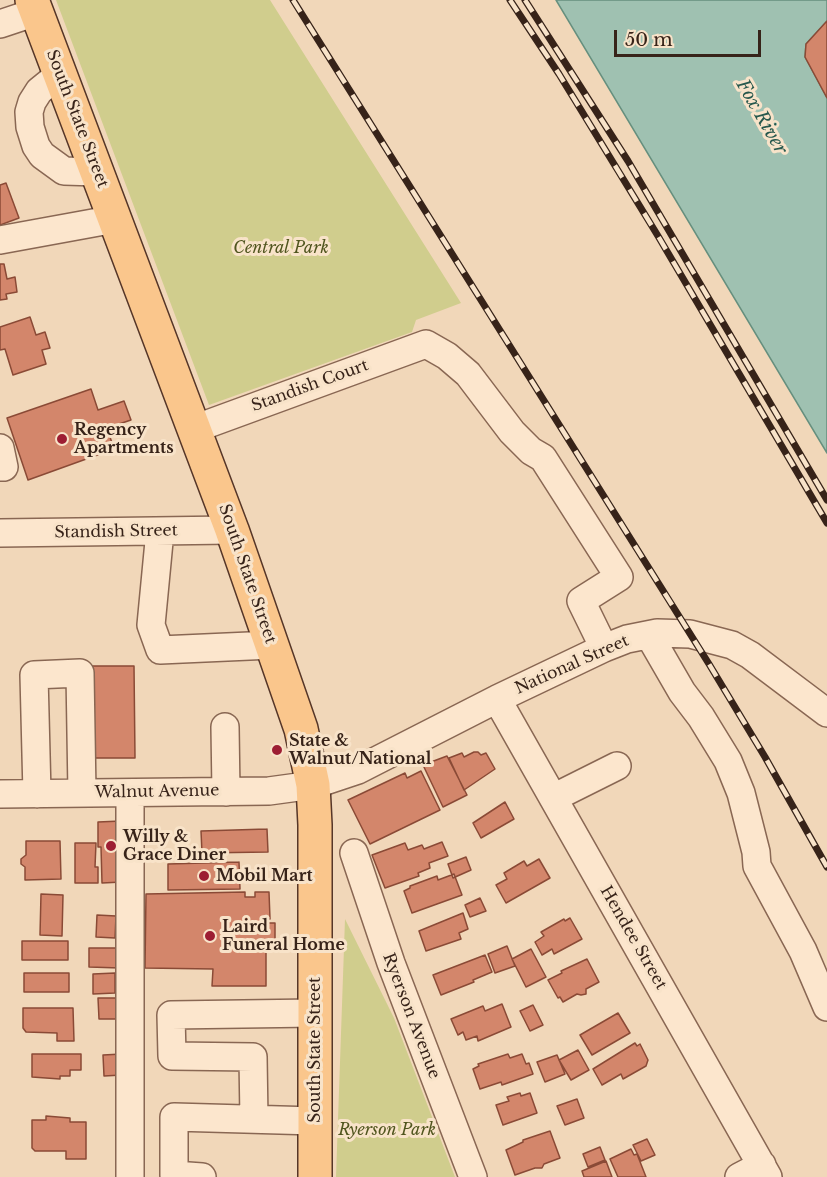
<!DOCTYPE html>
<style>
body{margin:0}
#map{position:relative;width:827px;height:1177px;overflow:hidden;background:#f1d7b9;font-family:"Libre Baskerville",serif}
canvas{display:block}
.scale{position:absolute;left:614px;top:30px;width:147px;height:27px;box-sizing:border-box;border:3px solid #372319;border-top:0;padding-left:8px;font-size:18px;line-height:21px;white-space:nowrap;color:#372319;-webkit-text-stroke:4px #f8e3c9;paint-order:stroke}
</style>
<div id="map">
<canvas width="827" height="1177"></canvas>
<div class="scale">50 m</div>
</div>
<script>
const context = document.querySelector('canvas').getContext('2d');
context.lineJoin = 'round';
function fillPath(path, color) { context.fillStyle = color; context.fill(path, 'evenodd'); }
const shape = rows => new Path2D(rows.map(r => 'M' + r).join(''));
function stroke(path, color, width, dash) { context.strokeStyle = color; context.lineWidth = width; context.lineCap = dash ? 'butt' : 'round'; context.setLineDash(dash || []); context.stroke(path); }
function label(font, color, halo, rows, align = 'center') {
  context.font = font + ' "Libre Baskerville",serif'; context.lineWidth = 6; context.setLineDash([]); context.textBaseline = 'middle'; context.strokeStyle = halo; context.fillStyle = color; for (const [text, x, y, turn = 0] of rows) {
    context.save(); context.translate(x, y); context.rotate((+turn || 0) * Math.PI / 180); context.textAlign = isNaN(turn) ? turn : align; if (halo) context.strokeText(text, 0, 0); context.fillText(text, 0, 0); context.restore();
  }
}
const green = shape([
 [56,0,270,0,461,303,416,320,412,332,209,405],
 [345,919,394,1018,455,1177,336,1177]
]);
const water = shape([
 [556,0,827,0,827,21,806,44,805,57,827,98,827,453,556,0]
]);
const building = shape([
 [827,21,827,98,805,57,806,44,827,21],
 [6,183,19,218,0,225,0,185,6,183],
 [0,264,4,264,7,279,15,277,17,292,6,294,7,299,0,300,0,264],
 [30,317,36,335,45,332,50,348,42,350,46,364,13,375,5,349,0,350,0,327,30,317],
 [91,389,98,410,124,401,131,420,107,428,114,449,28,480,7,418,91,389],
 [90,666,134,666,135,758,90,758,90,666],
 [474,752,478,752,481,755,486,753,495,769,464,790,449,758,462,753,464,757,474,752],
 [447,756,467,795,443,807,423,765,447,756],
 [421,771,440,810,370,844,348,800,405,773,407,778,421,771],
 [505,802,514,819,481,838,473,823,505,802],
 [121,821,122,882,102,883,101,847,98,847,98,822,121,821],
 [267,829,268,852,202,853,201,831,267,829],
 [26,841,60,841,61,879,25,880,25,867,21,864,21,859,26,855,26,841],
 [442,842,448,856,429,863,430,868,418,873,419,876,385,888,372,855,405,843,408,850,422,845,424,849,442,842],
 [75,843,96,843,95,867,98,867,98,883,75,883,75,843],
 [466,857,471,870,453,878,448,864,466,857],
 [539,859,550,878,506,903,496,885,507,879,504,873,524,861,527,866,539,859],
 [239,862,240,889,168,890,168,864,239,862],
 [454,874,462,895,412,913,404,891,410,888,410,886,437,876,438,880,454,874],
 [245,892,245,897,255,897,255,892,269,892,270,919,268,919,267,923,275,923,275,949,266,949,266,986,212,986,213,969,145,968,146,894,245,892],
 [41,894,63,895,62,936,40,935,41,894],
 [480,898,486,911,470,917,465,905,480,898],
 [463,913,468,929,459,933,461,939,426,951,419,931,463,913],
 [97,915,116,916,115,938,96,937,97,915],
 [570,918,582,939,554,954,552,949,542,955,535,942,544,936,541,932,564,919,565,921,570,918],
 [22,941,68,941,68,960,22,960,22,941],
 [507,946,515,966,495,973,488,954,507,946],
 [89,948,121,948,120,968,89,967,89,948],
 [531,949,546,977,526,987,512,959,531,949],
 [485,955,492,972,473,980,474,982,441,995,433,975,485,955],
 [587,959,599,982,586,989,586,994,581,995,577,994,563,1002,560,997,558,998,548,980,562,973,561,971,587,959],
 [24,973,69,973,69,992,24,992,24,973],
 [115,973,115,993,93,994,93,974,115,973],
 [98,998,119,998,119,1019,99,1019,98,998],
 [502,1004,511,1027,478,1041,477,1036,466,1040,463,1032,458,1035,451,1019,483,1006,485,1011,502,1004],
 [533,1005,543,1025,530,1031,520,1011,533,1005],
 [23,1008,73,1008,74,1041,57,1041,57,1033,26,1032,23,1028,23,1008],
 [618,1013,630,1033,592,1055,580,1035,618,1013],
 [635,1043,637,1046,640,1044,648,1060,646,1066,623,1079,621,1074,602,1085,593,1069,635,1043],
 [578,1050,589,1070,571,1080,559,1060,578,1050],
 [32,1054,81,1054,81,1070,70,1070,70,1076,60,1076,60,1079,32,1077,32,1054],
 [122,1054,122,1075,104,1076,103,1055,122,1054],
 [508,1054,510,1058,522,1054,526,1064,529,1063,533,1074,502,1085,501,1082,480,1089,473,1069,479,1066,478,1064,508,1054],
 [557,1055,565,1074,545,1082,537,1062,557,1055],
 [520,1093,521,1096,530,1093,537,1113,503,1125,496,1105,509,1101,507,1097,520,1093],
 [577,1099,584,1118,565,1125,557,1106,577,1099],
 [46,1116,70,1118,70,1122,86,1122,86,1159,66,1159,66,1151,35,1151,32,1148,32,1120,46,1120,46,1116],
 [550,1131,560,1158,544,1164,542,1168,535,1168,515,1175,506,1150,523,1142,523,1140,550,1131],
 [647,1139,655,1155,641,1161,633,1145,647,1139],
 [600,1147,605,1160,588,1167,583,1154,600,1147],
 [631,1149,634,1155,637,1154,646,1177,618,1177,610,1159,631,1149],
 [606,1161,612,1177,584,1177,582,1171,606,1161]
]);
const minor = shape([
 [0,24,36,12],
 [60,74,39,91,32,102,29,112,30,127,36,146,42,155,64,171,97,172],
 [0,240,115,219],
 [194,429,426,344,447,356,468,374,512,432,531,451,543,458,619,577,581,601,604,648],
 [0,448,4,467,0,467],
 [160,531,151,625,160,650,272,645],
 [0,533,232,530],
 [649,635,682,692,701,717,728,761,741,793,756,852,757,866,803,951,827,1007],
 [497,699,768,1177],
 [225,727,226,792],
 [130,793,130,1177],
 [0,794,269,791,313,785,358,770,497,699,604,648,627,639,657,633,690,634,732,645,750,655,827,713],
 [37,794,34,675,80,673,82,793],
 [553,798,617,766],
 [354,853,391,963,473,1177],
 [254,1119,253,1057,172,1056,171,1015,315,1013],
 [202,1177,174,1175,174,1117,315,1121],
 [739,1177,762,1165]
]);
const major = shape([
 [32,0,232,530,301,729,313,785,315,825,315,1177]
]);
const rail = shape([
 [293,0,709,664,765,757,827,867],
 [510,0,559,74,658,236,827,523],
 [525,0,628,161,827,500]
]);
const markers = [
 [62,439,6,"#9d1e33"],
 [277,750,6,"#9d1e33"],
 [111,846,6,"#9d1e33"],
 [204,876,6,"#9d1e33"],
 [210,936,6,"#9d1e33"]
];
const streetNames = [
 ["South State Street",77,119,69],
 ["Standish Court",310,386,-20],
 ["Standish Street",116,532,-1],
 ["South State Street",247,574,71],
 ["National Street",572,665,-24],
 ["Walnut Avenue",157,792,-1],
 ["Hendee Street",633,938,60],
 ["Ryerson Avenue",411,1016,69],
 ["South State Street",315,1050,-90]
];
const parkNames = [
 ["Central Park",281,248],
 ["Ryerson Park",387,1130]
];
const poiNames = [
 ["Regency",74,430],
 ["Apartments",74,448],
 ["State &",289,741],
 ["Walnut/National",289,759],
 ["Willy &",123,837],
 ["Grace Diner",123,855],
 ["Mobil Mart",216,876],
 ["Laird",222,927],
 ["Funeral Home",222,945]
];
const waterNames = [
 ["Fox River",761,117,60]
];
fillPath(green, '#d0cd8d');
fillPath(water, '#9fc1b1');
stroke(water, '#668f7e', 1.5);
fillPath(building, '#d3866b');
stroke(building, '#8a4a36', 1.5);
stroke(minor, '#896753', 30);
stroke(major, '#563628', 36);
stroke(minor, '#fce6cd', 27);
stroke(major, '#fac68c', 33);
stroke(rail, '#372319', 7);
stroke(rail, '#f8e3c9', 4.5, [14]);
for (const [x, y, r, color] of markers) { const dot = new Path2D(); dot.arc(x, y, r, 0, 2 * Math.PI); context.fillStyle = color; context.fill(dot); stroke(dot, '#f8e3c9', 2); }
label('16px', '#372319', '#f8e3c9', streetNames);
label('italic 16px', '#50551e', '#f8e3c9', parkNames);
label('bold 16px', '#372319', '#f8e3c9', poiNames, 'left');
label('italic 18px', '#27584d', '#f8e3c9', waterNames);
</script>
